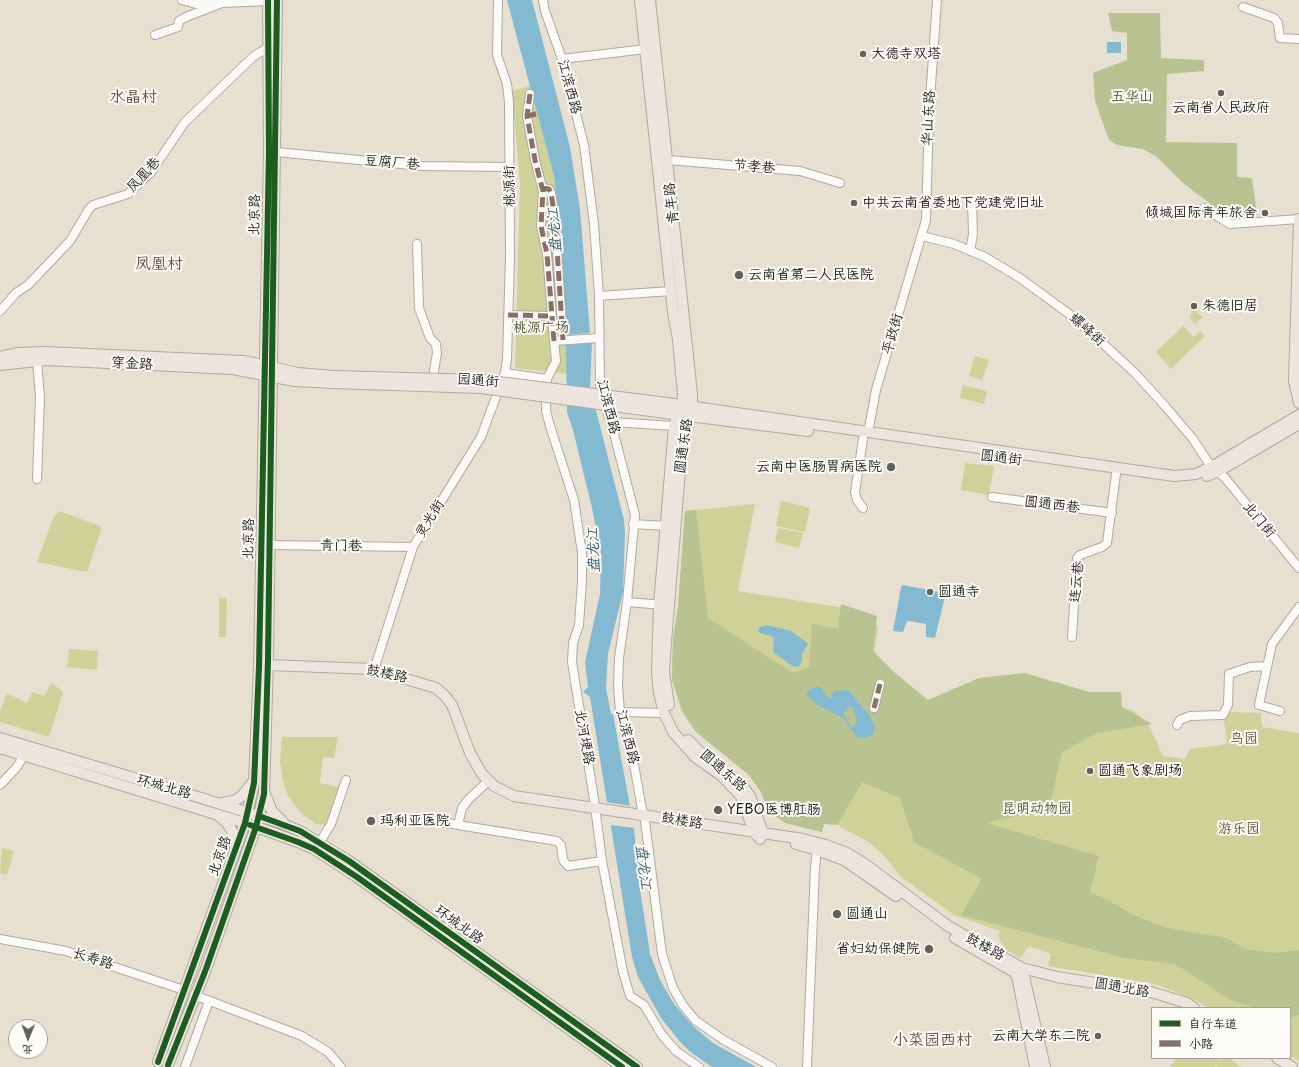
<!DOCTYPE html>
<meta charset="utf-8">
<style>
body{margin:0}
#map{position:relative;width:1299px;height:1067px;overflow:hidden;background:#e7e0d1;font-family:"Playpen Sans","LXGW WenKai TC",sans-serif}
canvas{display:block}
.legend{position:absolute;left:1151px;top:1007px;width:140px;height:52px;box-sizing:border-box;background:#fdfcf7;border:1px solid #a3a29f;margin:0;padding:5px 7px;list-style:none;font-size:12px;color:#1c1c1c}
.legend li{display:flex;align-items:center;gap:8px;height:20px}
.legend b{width:20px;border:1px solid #a3a29f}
.north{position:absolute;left:8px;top:1019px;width:40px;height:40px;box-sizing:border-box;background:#fdfcf7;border:1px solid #a3a29f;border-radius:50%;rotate:181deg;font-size:11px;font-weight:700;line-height:16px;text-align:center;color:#1c1c1c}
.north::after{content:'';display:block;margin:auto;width:14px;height:18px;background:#63615b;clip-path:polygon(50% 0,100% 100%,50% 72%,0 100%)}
</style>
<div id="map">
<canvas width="1299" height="1067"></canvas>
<ul class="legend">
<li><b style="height:5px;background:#1b5e20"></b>自行车道</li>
<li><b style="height:5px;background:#8d6e63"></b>小路</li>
</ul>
<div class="north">北</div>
</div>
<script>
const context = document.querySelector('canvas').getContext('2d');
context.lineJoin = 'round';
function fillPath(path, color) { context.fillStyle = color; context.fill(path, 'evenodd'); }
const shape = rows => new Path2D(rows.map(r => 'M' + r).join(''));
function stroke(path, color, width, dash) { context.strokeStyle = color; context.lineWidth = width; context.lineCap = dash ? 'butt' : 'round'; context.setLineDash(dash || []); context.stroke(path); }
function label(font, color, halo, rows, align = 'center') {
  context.font = font + ' "Playpen Sans","LXGW WenKai TC",sans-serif'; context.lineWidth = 4; context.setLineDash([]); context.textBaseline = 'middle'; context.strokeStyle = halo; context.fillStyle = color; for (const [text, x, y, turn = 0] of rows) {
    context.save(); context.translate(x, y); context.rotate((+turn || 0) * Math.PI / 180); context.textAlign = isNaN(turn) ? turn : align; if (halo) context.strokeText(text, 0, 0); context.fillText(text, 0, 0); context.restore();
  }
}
const green = shape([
 [530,86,554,176,560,212,563,246,561,246,565,345,566,345,568,374,515,368,520,183,512,91],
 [1194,309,1203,317,1195,324,1189,317],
 [1183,326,1194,337,1200,331,1205,336,1171,369,1156,352],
 [975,356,989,360,982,380,969,376],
 [963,385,987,391,984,404,960,398],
 [965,463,994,466,989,495,961,490],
 [781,501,810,508,805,532,776,526],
 [755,504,738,591,844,608,878,627,873,662,928,700,1024,673,1089,692,1121,692,1122,707,1133,711,1148,723,1163,756,1185,759,1190,749,1227,744,1224,720,1228,712,1261,713,1262,727,1299,733,1299,1061,1290,1056,1290,1008,1209,1008,1193,999,1156,984,1048,966,1051,954,1029,946,1020,958,1005,949,998,937,1000,931,954,915,901,877,886,858,869,842,837,825,824,824,822,832,785,823,768,810,761,792,749,775,696,732,682,711,672,680,673,639,678,607,685,511],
 [60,511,102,527,87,572,37,562,54,516],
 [778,528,803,533,799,548,775,542],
 [219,598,227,598,226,637,219,637],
 [69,649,98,651,97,670,67,667],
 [52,683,63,692,49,737,0,722,0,711,7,693,27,703,32,692,44,696],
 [282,737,338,737,334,758,323,757,320,783,339,787,328,825,316,824,300,812,288,796,283,781,280,762],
 [2,848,14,851,7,875,0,873],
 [1176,1058,1222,1058,1215,1067,1170,1067],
 [1223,1058,1230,1058,1241,1067,1216,1067]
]);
const forest = shape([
 [1108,13,1160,13,1161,58,1204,60,1204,71,1167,74,1166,142,1237,143,1237,177,1252,178,1257,214,1226,216,1183,183,1157,157,1143,149,1117,145,1109,140,1095,101,1093,73,1127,60,1127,33,1112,31],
 [696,510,708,618,793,673,809,667,812,624,838,629,841,604,877,616,873,651,894,672,928,700,979,678,1024,673,1089,692,1121,692,1122,707,1152,724,1097,733,1062,752,1049,808,986,823,1099,856,1090,892,1108,900,1131,914,1167,928,1226,938,1246,949,1273,953,1299,950,1299,1015,1290,1018,1290,1008,1256,1008,1232,1001,1175,964,1124,958,961,915,982,879,914,842,900,798,862,782,837,825,824,824,822,832,785,823,768,810,761,792,749,775,696,732,682,711,672,680,673,639,678,607,685,511]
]);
const water = shape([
 [507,0,532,0,570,147,580,209,590,333,565,335,561,246,563,245,554,176],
 [1107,42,1121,42,1121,53,1107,53],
 [592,342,590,387,624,520,625,531,623,592,608,654,606,688,611,714,613,714,634,828,639,883,650,954,660,980,674,1004,692,1025,713,1043,756,1067,712,1067,692,1053,681,1043,661,1018,638,977,632,957,590,697,583,692,588,687,585,662,600,594,601,554,592,508,573,430,567,412,566,345],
 [903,585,944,593,945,596,935,638,926,637,926,624,909,621,907,621,903,632,893,631,901,587],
 [766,625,791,631,806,642,808,644,802,654,802,660,800,665,798,667,792,666,773,652,774,637,758,632,760,627],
 [815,687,820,687,827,696,831,698,835,691,848,690,869,715,875,726,873,734,867,738,857,737,843,718,817,705,806,694,808,690],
 [849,707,853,707,857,721,854,727,850,725,843,713]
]);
const pier = shape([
 [606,802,631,806,635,828,610,825]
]);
const minor = shape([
 [182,0,196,4,218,4],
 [543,0,545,11,562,59,584,145,594,224,599,296,600,385,603,401,611,422,635,515,627,602,619,658,618,686,620,712,632,753,643,815],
 [1243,7,1274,18,1278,23,1280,38,1299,39],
 [155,35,178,27,179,21,186,17,222,3,268,1],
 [562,59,646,49],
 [530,94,527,116,535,160,543,191,541,226,547,254,554,341],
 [276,152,421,166,509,167],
 [668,160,800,171,840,183],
 [542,188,549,189,551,193,555,218,563,340],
 [1204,208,1230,224,1299,219],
 [922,236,954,244,985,257,1020,278,1076,319,1135,373,1165,406,1193,439,1208,462,1225,478,1299,568],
 [417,244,419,308,430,338,436,344,437,353,434,371],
 [970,251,973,234,972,202],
 [599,296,671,291],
 [0,311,16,293,28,285,70,241,89,209,93,205,128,194,151,172,185,122,254,56,269,47],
 [508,315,551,316],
 [37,360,40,397,37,479],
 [505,373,547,379,556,361,554,341,599,338],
 [547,379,546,411,550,426,574,500,582,553,582,581,579,625,573,643,572,662,594,799,602,861,623,972,630,996,644,1005,662,1035,676,1051,699,1067],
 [611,422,674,426],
 [868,433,876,390,926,220,929,114,937,0],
 [863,439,855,492,857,500,863,508],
 [992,497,1112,513],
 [633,524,667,526],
 [269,545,413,547],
 [627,602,664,605],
 [1072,637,1077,558,1080,555,1102,547,1107,543,1116,474],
 [373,673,413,547,481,437,505,373,507,359,510,257,509,103,507,84,497,55,498,0],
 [874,708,880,684],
 [1280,711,1259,705,1272,644,1299,607],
 [620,712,664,713],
 [1177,725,1180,720,1190,716,1223,715,1228,705,1229,674,1250,667,1267,666],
 [485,784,468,800,462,808,458,825,557,841,561,845,563,860,568,866,602,861],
 [0,785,17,767,24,755],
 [418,818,458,825],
 [645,821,662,954,673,988,682,1004,695,1020,722,1039,772,1067],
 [320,842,331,824,346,780],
 [0,939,66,951,184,990],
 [194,995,302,1036,328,1052,341,1067],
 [185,1067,209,1001],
 [807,1067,815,867,817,850]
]);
const major = shape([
 [640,0,673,312,678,340,683,394,682,405,674,426,659,605,657,673,659,693,664,713,673,732,695,757,722,776,741,796,754,832,757,836],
 [650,0,692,394,692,402,683,434,666,642,664,672,669,705],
 [1299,219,1294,381,1299,403],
 [0,357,17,353,45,352,244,361,298,373,333,376],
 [0,365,46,360,233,369,294,381,333,383],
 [667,403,1174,476,1196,474,1213,466,1299,415],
 [665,413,808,431],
 [1207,476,1219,471,1299,424],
 [268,665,373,669,436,688,445,696,452,705,470,753,482,774,494,786,514,796,803,839,826,845,847,853,865,864,948,926,1022,968,1045,1067],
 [0,738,198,797,281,823,300,831,349,861,637,1067],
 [688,740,702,754,740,783,750,796,763,833,760,839],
 [0,748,245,823,298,842,314,849,357,877,622,1067],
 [265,794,272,811,283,822],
 [222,803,234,801,242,796,252,783],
 [219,816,227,823,232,831,235,847],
 [796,844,817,850,844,860,896,896],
 [955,938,1014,972,1017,976,1035,1067],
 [1022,968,1057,977,1151,992,1187,1003,1194,1008],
 [1277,1058,1292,1067],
 [158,1062,245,823,254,783,259,667,269,152,268,0],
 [168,1065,206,969,256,827,264,794,268,659,277,0]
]);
const majorBridge = shape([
 [333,376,483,380,667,403],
 [333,383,481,388,665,413]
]);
const quiet = shape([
 [530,94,527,116,535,160,543,191,541,226,547,254,554,341],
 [527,116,536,114],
 [542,188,549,189,551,193,555,218,563,340],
 [508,315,551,316],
 [874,708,880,684]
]);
const cycleway = shape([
 [259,816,300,831,349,861,637,1067],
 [250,825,298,842,314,849,357,877,622,1067],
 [158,1062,245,823,254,783,259,667,269,152,268,0],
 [168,1065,206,969,256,827,264,794,268,659,277,0]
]);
const markers = [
 [863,54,4,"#63615b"],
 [1221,93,4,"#63615b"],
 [854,203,4,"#63615b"],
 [1265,213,4,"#63615b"],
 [739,275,5,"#63615b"],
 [1194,306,4,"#63615b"],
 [891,467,5,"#63615b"],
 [930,592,4,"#63615b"],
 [1090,771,4,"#63615b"],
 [718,810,5,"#63615b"],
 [371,821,5,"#63615b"],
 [837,914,5,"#63615b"],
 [929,949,5,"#63615b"],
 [1098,1036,4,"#63615b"]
];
const poiNames = [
 ["大德寺双塔",871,54],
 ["云南省人民政府",1221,108,"center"],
 ["中共云南省委地下党建党旧址",862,203],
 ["倾城国际青年旅舍",1257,213,"right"],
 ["云南省第二人民医院",748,275],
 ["朱德旧居",1202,306],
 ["云南中医肠胃病医院",882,467,"right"],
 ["圆通寺",938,592],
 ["圆通飞象剧场",1098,771],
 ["YEBO医博肛肠",727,810],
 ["玛利亚医院",380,821],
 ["圆通山",846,914],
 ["省妇幼保健院",920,949,"right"],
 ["云南大学东二院",1090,1036,"right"]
];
const streetNames = [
 ["江滨西路",569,87,75],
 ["华山东路",929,118,-87],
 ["豆腐厂巷",392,163,5],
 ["节孝巷",754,167,5],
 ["凤凰巷",144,175,-47],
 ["桃源街",510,186,-91],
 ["青年路",672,203,-96],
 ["北京路",255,215,-89],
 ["螺峰街",1087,330,41],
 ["平政街",893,334,-74],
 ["穿金路",132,364,3],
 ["园通街",478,381,4],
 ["江滨西路",608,407,76],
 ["圆通东路",684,446,-82],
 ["圆通街",1001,458,7],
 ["圆通西巷",1052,505,7],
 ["灵光街",430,519,-58],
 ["北门街",1259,520,50],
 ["北京路",249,539,-89],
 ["青门巷",341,546,1],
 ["连云巷",1077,582,-84],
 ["鼓楼路",387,674,12],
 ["北河埂路",584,737,80],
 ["江滨西路",627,737,76],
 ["圆通东路",723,771,41],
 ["环城北路",164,787,16],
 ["鼓楼路",682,821,9],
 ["北京路",220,856,-70],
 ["环城北路",459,925,36],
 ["鼓楼路",985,947,29],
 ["长寿路",93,959,17],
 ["圆通北路",1122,988,10]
];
const parkNames = [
 ["五华山",1132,97],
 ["桃源广场",541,328],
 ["鸟园",1244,739],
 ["昆明动物园",1037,809],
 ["游乐园",1239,829]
];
const waterNames = [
 ["盘龙江",555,230,-94],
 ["盘龙江",594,550,-92],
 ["盘龙江",643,867,83]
];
const quarterNames = [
 ["水晶村",133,98],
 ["凤凰村",159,265],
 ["小菜园西村",932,1041]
];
fillPath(green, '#ced298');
fillPath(forest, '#b8c391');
fillPath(water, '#84b9d2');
fillPath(pier, '#e7e0d1');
stroke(minor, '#aeaaa0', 10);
stroke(major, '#aeaaa0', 12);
stroke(minor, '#fbfaf8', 8);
stroke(major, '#ede5dd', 10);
stroke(majorBridge, '#aeaaa0', 12, []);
stroke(majorBridge, '#ede5dd', 10);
stroke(quiet, '#8d6e63', 5, [10, 5]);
stroke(cycleway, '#1b5e20', 6);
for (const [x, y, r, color] of markers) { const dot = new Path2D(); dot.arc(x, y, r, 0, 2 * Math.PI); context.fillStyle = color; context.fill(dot); stroke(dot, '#fdfcf7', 1.5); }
label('14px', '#1c1c1c', '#fdfcf7', poiNames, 'left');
label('14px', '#1c1c1c', '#fdfcf7', streetNames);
label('14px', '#535837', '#fdfcf7', parkNames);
label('italic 15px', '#385b6e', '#fdfcf7', waterNames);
label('16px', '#694c43', '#fdfcf7', quarterNames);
</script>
